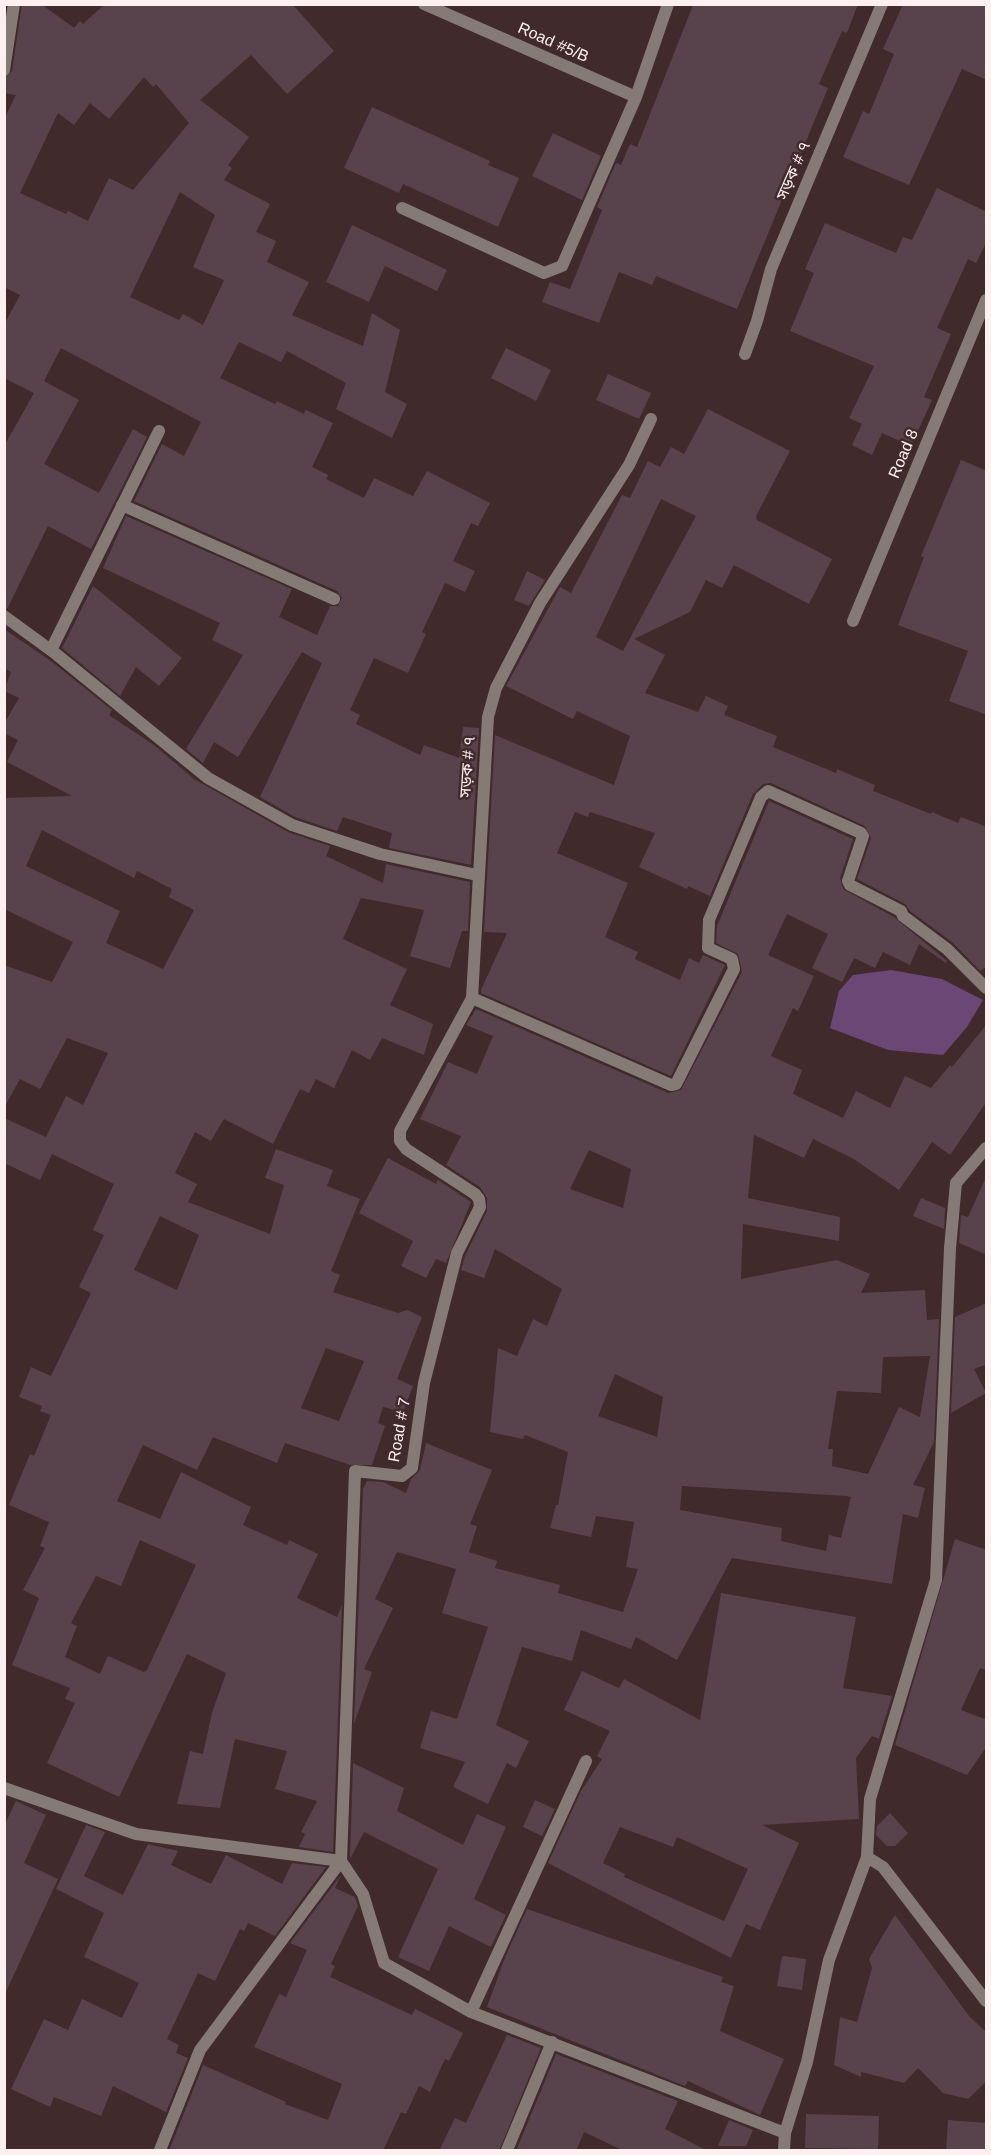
<!DOCTYPE html>
<meta charset="utf-8">
<style>
body{margin:0}
#map{position:relative;width:991px;height:2155px;overflow:hidden;background:#402a2c;font-family:Arial,sans-serif}
canvas{display:block}
.frame{position:absolute;inset:0;border:6px solid #feeff0;pointer-events:none}
</style>
<div id="map">
<canvas width="991" height="2155"></canvas>
<div class="frame"></div>
</div>
<script>
const context = document.querySelector('canvas').getContext('2d');
context.lineJoin = 'round';
function fillPath(path, color) { context.fillStyle = color; context.fill(path, 'evenodd'); }
const shape = rows => new Path2D(rows.map(r => 'M' + r).join(''));
function stroke(path, color, width, dash) { context.strokeStyle = color; context.lineWidth = width; context.lineCap = dash ? 'butt' : 'round'; context.setLineDash(dash || []); context.stroke(path); }
function label(font, color, halo, rows, align = 'center') {
  context.font = font + ' Arial,"Noto Sans Bengali",sans-serif'; context.lineWidth = 5; context.setLineDash([]); context.textBaseline = 'middle'; context.strokeStyle = halo; context.fillStyle = color; for (const [text, x, y, turn = 0] of rows) {
    context.save(); context.translate(x, y); context.rotate((+turn || 0) * Math.PI / 180); context.textAlign = isNaN(turn) ? turn : align; if (halo) context.strokeText(text, 0, 0); context.fillText(text, 0, 0); context.restore();
  }
}
const water = shape([
 [891,970,942,979,983,1000,967,1027,943,1055,888,1050,830,1028,839,991,853,975]
]);
const building = shape([
 [22,4,41,4,74,28,80,21,83,24,105,4,292,4,334,51,287,94,251,55,200,100,249,137,228,165,232,168,224,180,270,204,256,232,276,241,267,262,309,282,292,315,363,346,372,313,400,330,385,392,407,404,392,438,336,409,346,383,287,351,281,362,239,342,220,378,275,404,277,401,304,414,306,410,333,423,312,467,328,475,326,479,364,498,374,478,413,496,427,471,490,503,478,526,471,523,453,561,475,571,465,592,445,583,422,632,426,634,408,673,374,658,350,710,360,715,356,724,420,755,424,745,459,758,463,727,479,728,471,865,389,848,392,833,343,817,337,831,295,817,260,797,322,663,302,652,238,757,214,742,203,763,186,749,243,655,212,640,220,623,103,568,126,516,292,589,279,617,317,635,330,606,338,606,342,598,337,591,134,501,162,444,184,456,201,422,61,348,44,381,79,400,44,464,99,493,133,429,147,437,91,549,48,526,7,609,4,608,4,446,34,393,4,378,4,325,20,295,4,287,4,119,16,95,4,93,4,78,12,71],
 [144,77,153,87,156,84,189,123,133,190,109,178,88,221,68,211,66,214,20,193,58,113,74,125,90,103,109,119],
 [180,192,215,215,193,267,224,280,203,325,183,314,179,320,130,297],
 [858,4,847,33,842,31,819,84,828,88,737,309,656,276,652,285,619,272,599,323,542,302,550,282,570,289,602,210,597,207,616,163,621,165,630,144,637,147,693,5],
 [903,4,987,4,987,80,962,69,909,185,843,157,863,111,869,114,894,54,883,49],
 [372,107,490,161,488,165,519,178,498,227,403,184,399,193,344,168],
 [553,133,601,156,582,200,532,176],
 [937,188,987,212,987,241,976,263,968,259,937,328,951,334,924,397,932,400,911,446,882,433,872,455,852,445,862,424,849,418,874,366,790,331,814,273,805,269,825,223,896,253,903,237,912,240],
 [352,225,447,270,437,291,385,266,369,302,326,282],
 [506,348,551,370,536,401,491,378],
 [608,374,651,393,639,419,596,400],
 [708,409,790,451,756,516,757,520,832,559,809,604,734,565,722,588,706,580,690,612,634,639,665,655,645,693,698,712,706,696,728,706,724,715,777,736,773,747,836,773,837,769,875,785,873,791,931,814,932,812,958,823,961,817,987,827,987,966,980,971,952,942,910,911,905,904,857,879,871,838,865,826,771,783,763,784,753,794,710,896,688,886,687,889,639,867,655,833,590,812,588,817,575,812,557,853,628,883,605,937,638,952,635,959,680,980,689,958,699,963,703,955,725,965,671,1076,481,993,481,990,507,933,484,932,495,735,614,785,630,736,577,711,573,719,506,686,560,587,571,593,622,495,630,498,648,461,660,467,671,447,684,454],
 [661,499,696,516,623,651,596,637],
 [961,460,987,471,987,715,949,701,968,651,898,625,924,557,921,556],
 [527,571,545,580,529,606,514,600],
 [93,586,182,658,159,686,136,667,120,696,62,648],
 [4,629,51,661,112,710,109,715,154,745,194,779,288,832,330,846,326,856,383,883,386,864,470,882,468,931,462,931,450,968,410,956,424,910,361,898,343,939,407,969,390,1005,433,1024,424,1055,382,1038,370,1060,352,1050,334,1088,316,1079,309,1093,300,1089,273,1144,224,1119,211,1141,195,1132,175,1173,197,1184,188,1202,270,1234,284,1185,265,1178,276,1149,333,1170,327,1186,360,1199,331,1271,340,1275,333,1292,398,1313,407,1310,422,1317,397,1379,413,1386,403,1412,383,1407,378,1423,385,1426,372,1465,350,1465,285,1443,277,1463,213,1437,197,1470,143,1445,117,1501,160,1519,181,1472,251,1507,243,1525,287,1545,289,1540,318,1554,297,1598,337,1617,342,1605,333,1852,299,1847,305,1834,301,1832,317,1801,275,1789,287,1751,235,1739,220,1808,177,1804,190,1751,203,1754,212,1713,226,1673,187,1654,119,1797,47,1763,75,1703,65,1699,70,1688,12,1665,39,1598,23,1590,45,1548,40,1546,49,1522,9,1505,30,1454,34,1456,51,1415,40,1411,42,1406,19,1397,31,1367,51,1376,91,1293,79,1287,104,1235,93,1230,114,1184,52,1154,40,1180,4,1163,4,1118,46,1137,66,1096,83,1105,108,1053,67,1038,40,1089,20,1079,4,1108,4,965,52,982,73,942,6,910,4,913,4,798,72,796,7,762,18,740,4,733,4,724,19,698,4,691,11,672,4,668],
 [42,830,134,878,137,871,172,889,169,897,194,910,163,969,106,943,120,911,26,866],
 [160,1216,199,1235,177,1290,134,1270],
 [326,1348,364,1361,339,1421,301,1408],
 [140,1540,196,1565,147,1670,144,1672,108,1656,100,1674,65,1657,77,1626,71,1623,96,1576,121,1586],
 [769,801,853,839,840,878,843,889,894,917,947,961,946,963,919,944,910,965,883,952,875,968,854,958,842,982,812,968,828,934,787,914,768,955,814,976,798,1011,793,1008,771,1056,802,1070,793,1094,843,1118,856,1091,890,1108,905,1076,931,1088,950,1065,952,1067,987,1024,987,1101,950,1155,932,1142,899,1190,852,1158,813,1139,804,1158,754,1135,748,1198,840,1217,839,1241,743,1224,741,1279,837,1260,870,1274,861,1293,925,1290,927,1320,939,1319,934,1442,913,1485,925,1488,918,1518,903,1514,892,1584,732,1558,677,1660,636,1637,631,1649,581,1630,572,1661,522,1647,496,1725,529,1741,516,1768,507,1763,488,1804,453,1787,465,1762,420,1748,431,1711,457,1719,488,1627,442,1613,456,1569,397,1552,375,1599,393,1608,364,1669,372,1672,354,1724,363,1489,367,1481,383,1482,406,1493,411,1479,420,1470,426,1443,492,1470,470,1524,477,1526,469,1552,497,1561,495,1568,560,1585,558,1593,623,1612,638,1569,626,1567,634,1522,596,1516,591,1537,550,1528,556,1505,558,1505,568,1452,525,1435,523,1439,490,1432,498,1348,517,1356,533,1319,547,1326,562,1289,495,1249,484,1278,461,1270,465,1256,487,1211,487,1198,480,1187,446,1165,461,1136,420,1119,448,1062,477,1074,493,1036,466,1025,476,1009,668,1093,681,1090,742,972,738,954,716,943,717,926],
 [589,1150,631,1169,623,1208,570,1189],
 [930,1356,920,1417,899,1407,868,1474,832,1466,833,1449,828,1449,837,1391,881,1393,883,1357],
 [615,1374,663,1397,657,1437,598,1416],
 [682,1486,846,1496,851,1497,841,1538,829,1535,826,1551,781,1541,782,1528,680,1510],
 [388,1158,436,1184,438,1180,471,1202,446,1263,436,1259,426,1278,401,1266,413,1241,359,1213],
 [987,1175,987,1255,959,1243,961,1215,968,1217],
 [921,1198,945,1208,944,1229,913,1216],
 [987,1303,987,1364,974,1369,986,1393,951,1413,955,1317],
 [955,1539,987,1550,987,1670,980,1668,961,1710,987,1720,987,1746,967,1775,895,1745],
 [721,1593,856,1617,843,1688,892,1696,879,1739,872,1736,856,1758,859,1819,762,1825,799,1843,760,1930,746,1924,731,1958,548,1863,581,1791,602,1759,597,1756,610,1731,564,1710,582,1671,619,1688,624,1679,700,1720],
 [620,1827,673,1847,677,1837,748,1869,724,1921,624,1877,625,1874,603,1863],
 [353,1763,404,1788,397,1811,463,1845,477,1814,506,1827,474,1899,506,1915,491,1947,449,1926,429,1971,398,1957,438,1869,364,1832,350,1859],
 [535,1800,555,1809,542,1836,523,1827],
 [16,1801,46,1815,24,1863,58,1879,4,1996,4,1826],
 [890,1813,908,1833,895,1846,887,1846,876,1835,877,1826],
 [86,1825,105,1832,84,1876,123,1895,148,1844,178,1851,171,1865,211,1884,226,1855,282,1884,292,1863,326,1867,275,1936,248,1923,244,1931,240,1929,215,1981,198,1973,167,2039,179,2045,176,2053,188,2058,166,2112,113,2086,101,2116,54,2097,50,2107,11,2089,44,2019,68,2030,82,1999,122,2018,139,1983,84,1957,104,1913,56,1889],
 [341,1875,335,1888,355,1897,358,1906,331,1964,335,1966,330,1977,412,2015,415,2009,463,2033,449,2061,445,2059,430,2092,419,2086,406,2114,401,2112,383,2151,169,2151,203,2065,286,2102,285,2104,328,2120,342,2084,254,2047,279,1994,286,1997,307,1950,290,1943],
 [527,1909,723,1977,721,1982,734,1986,720,2031,784,2059,760,2115,688,2081,685,2086,487,2007,506,1955],
 [895,1915,969,2016,987,2033,987,2081,968,2099,943,2093,918,2068,904,2083,861,2072,861,2077,834,2065,840,2017,857,2022,872,1968,869,1959],
 [782,1956,806,1959,802,1990,777,1986],
 [507,2035,541,2048,499,2151,439,2151,455,2118,466,2123],
 [556,2054,678,2101,665,2129,708,2151,624,2151,584,2132,576,2151,516,2151],
 [806,2114,879,2116,878,2149,805,2148],
 [729,2120,753,2130,746,2146,718,2146],
 [948,2120,987,2123,987,2151,946,2151]
]);
const street = shape([
 [424,4,636,97],
 [4,70,14,4],
 [402,208,544,273,562,266,636,97,668,4],
 [745,354,757,321,771,269,882,4],
 [122,505,334,599],
 [4,616,56,654,208,778,292,825,380,854,477,875],
 [853,621,986,300],
 [51,650,159,431],
 [472,998,671,1085,676,1084,734,969,732,959,708,948,709,920,761,797,768,791,861,833,863,836,848,881,850,885,901,911,903,916,947,949,986,988],
 [4,1788,136,1834,341,1861,363,1894,384,1963,471,2012,785,2133],
 [867,1857,883,1867,986,2001],
 [341,1861,355,1471,402,1476,412,1468,424,1383,457,1253,480,1207,479,1199,475,1194,406,1149,400,1141,400,1131,472,998,488,717,496,688,540,603,629,465,651,419],
 [471,2012,586,1761],
 [160,2150,200,2050,341,1861],
 [507,2150,552,2042],
 [784,2150,785,2133,807,2062,829,1960,867,1857,870,1799,936,1580,950,1248,956,1183,986,1148]
]);
const streetNames = [
 ["Road #5/B",553,43,24],
 ["সড়ক # ৭",794,171,-67],
 ["Road 8",904,454,-67],
 ["সড়ক # ৭",468,767,-86],
 ["Road # 7",400,1430,-80]
];
fillPath(water, '#6b4775');
fillPath(building, '#58434d');
stroke(street, '#857a76', 12);
label('16px', '#feeff0', '#402a2c', streetNames);
</script>
